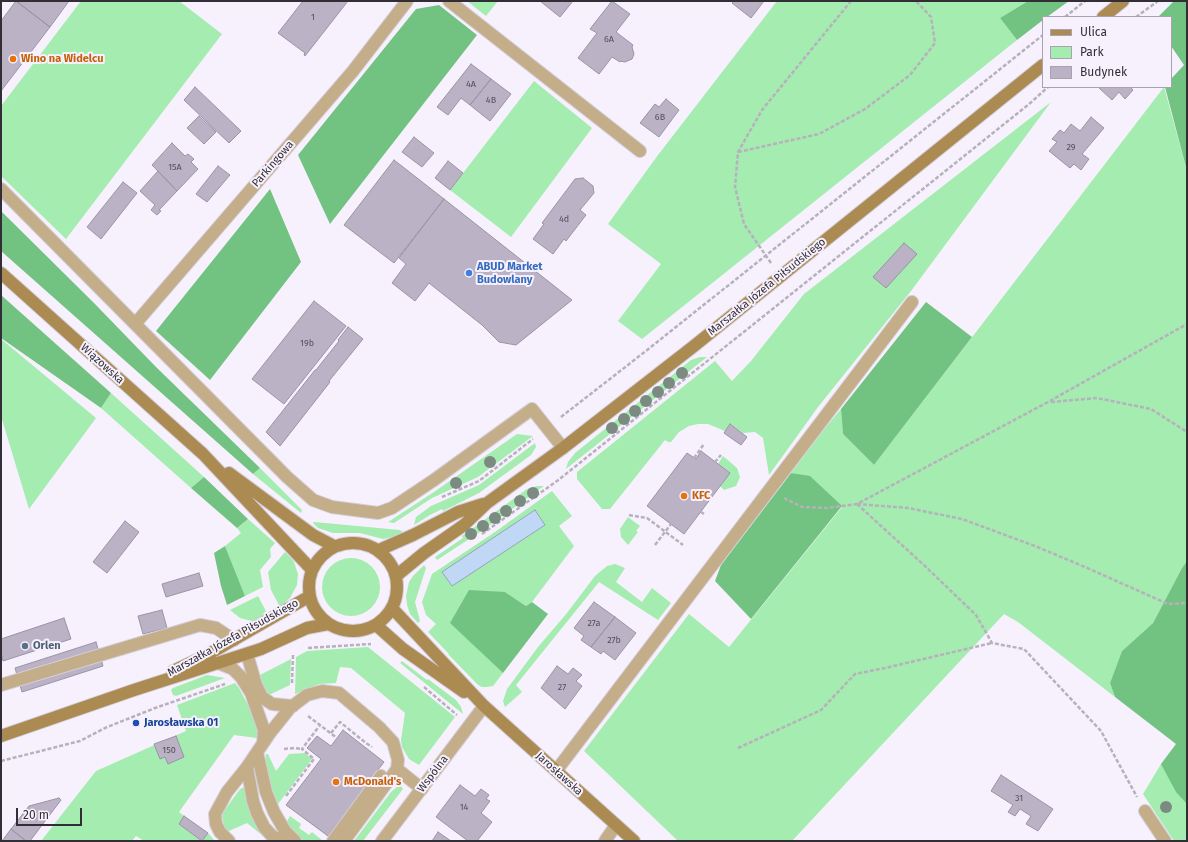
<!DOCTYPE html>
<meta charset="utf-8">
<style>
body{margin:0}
#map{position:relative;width:1188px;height:842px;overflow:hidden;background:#f7f1fe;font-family:"Fira Sans",sans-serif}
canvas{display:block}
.frame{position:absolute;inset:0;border:2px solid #312e36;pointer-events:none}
.legend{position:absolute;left:1042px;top:16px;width:130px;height:72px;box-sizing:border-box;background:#f7f1fe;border:1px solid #a8a3ae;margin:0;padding:5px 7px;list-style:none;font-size:12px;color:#312e36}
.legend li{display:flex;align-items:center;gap:8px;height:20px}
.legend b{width:20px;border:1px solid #a8a3ae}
.scale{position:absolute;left:16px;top:808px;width:66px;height:18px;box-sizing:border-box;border:2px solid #312e36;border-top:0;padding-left:5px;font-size:12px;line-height:14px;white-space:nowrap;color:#312e36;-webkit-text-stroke:3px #f7f1fe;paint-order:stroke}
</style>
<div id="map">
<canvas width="1188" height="842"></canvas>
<div class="frame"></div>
<ul class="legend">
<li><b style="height:5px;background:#ab8b52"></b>Ulica</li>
<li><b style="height:11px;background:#a4ecaf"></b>Park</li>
<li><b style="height:11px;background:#bbb2c6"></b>Budynek</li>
</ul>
<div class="scale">20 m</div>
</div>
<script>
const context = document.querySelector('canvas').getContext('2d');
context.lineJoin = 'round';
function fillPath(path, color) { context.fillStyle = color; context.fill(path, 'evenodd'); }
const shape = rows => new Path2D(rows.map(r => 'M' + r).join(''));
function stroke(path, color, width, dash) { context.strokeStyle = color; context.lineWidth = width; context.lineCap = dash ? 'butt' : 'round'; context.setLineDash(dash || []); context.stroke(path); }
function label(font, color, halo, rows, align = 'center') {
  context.font = font + ' "Fira Sans",sans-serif'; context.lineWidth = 4; context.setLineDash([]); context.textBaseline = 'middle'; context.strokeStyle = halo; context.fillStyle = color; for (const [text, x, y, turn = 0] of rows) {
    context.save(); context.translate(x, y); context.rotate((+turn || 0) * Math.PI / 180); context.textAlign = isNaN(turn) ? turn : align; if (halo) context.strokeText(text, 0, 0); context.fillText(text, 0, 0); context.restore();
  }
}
const green = shape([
 [81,1,179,1,222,34,66,239,1,176,1,106],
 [467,1,498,1,486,16],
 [777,1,1028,1,1000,18,1017,40,642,339,618,321,661,264,608,224,658,155],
 [534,81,592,128,511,237,450,190],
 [1164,87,1187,171,1187,561,1182,568,1153,623,1122,651,1110,683,1115,697,1018,622,1004,614,792,841,678,841,584,751,689,614,729,647,842,507,810,477,791,473,825,428,841,409,843,434,874,465],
 [1051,102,911,291,818,407,769,475,763,438,755,432,743,433,730,424,725,431,708,424,698,424,689,426,679,432,671,442,668,442,665,440,610,509,602,509,577,479,577,472,715,361,732,381,751,361,804,294],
 [1,339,96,418,29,509,1,416],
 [700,357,707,357,566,469,568,462,575,453,691,360],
 [111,393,204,477,191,488,101,408],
 [517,434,533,436,478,477,432,498,394,523,388,522,434,492],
 [535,443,536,447,531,455,479,493,443,511,442,509,430,515,414,525,416,517,431,506,479,485],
 [723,456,737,468,740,477,736,486,724,490,720,486,730,473,718,464],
 [260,468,302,510,301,513,253,474],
 [537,486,544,486,480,532,437,560,435,557,463,538,462,536,527,489],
 [552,491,572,516,559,526,574,546,532,602,526,606,505,592,451,623,503,673,493,686,486,687,482,687,478,685,448,654,449,654,428,632,436,624,426,615,422,602,432,574,495,532],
 [628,517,640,526,636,531,638,532,628,545,621,537,620,529],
 [248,519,275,543,270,549,271,557,260,570,263,587,245,596,225,546,241,533,237,528],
 [314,522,400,530,403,532,397,536,383,539,360,533,333,533,318,528,313,523],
 [285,552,293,560,295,565,298,574,297,585,290,598,280,607,271,590,268,572],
 '322 587a29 29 0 1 1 58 0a29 29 0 1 1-58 0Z',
 [615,564,625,568,616,582,642,602,652,588,671,603,658,620,599,582,516,685,522,692,505,707,503,701,507,689,538,647,567,613,595,576,607,566],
 [424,565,426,568,415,602,420,621,418,623,410,614,407,605,406,596,409,582,413,576],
 [258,596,268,615,255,622,240,618,230,610],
 [368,647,455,717,419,765,409,759,402,747,401,740,405,713,351,668,340,667,336,683,319,684,295,694,296,657,307,651],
 [291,659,290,685,269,695,261,681,260,675],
 [402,661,427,680,428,679,456,700,461,707,463,714,400,663],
 [207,675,225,678,176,696,173,695,171,690,173,688],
 [235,683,239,688,257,722,259,731,257,738,234,735,179,812,184,816,179,824,202,841,208,833,215,841,144,841,136,836,132,841,41,841,96,771,186,731,177,705],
 [305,753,312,759,278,804,264,771,266,754,268,754,276,771,289,754],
 [1187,759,1187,841,1174,841,1143,794,1161,764],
 [247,786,259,827,263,836,247,823,229,831,225,830,224,826,222,816,224,811,240,789],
 [398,786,401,786,403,789,363,841,354,841,391,792],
 [290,816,301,824,299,828,309,835,312,832,323,841,304,841,295,835,286,823]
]);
const forest = shape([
 [1028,1,1069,1,1047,17,1043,17,1043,20,1017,40,1000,18],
 [1174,1,1187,1,1187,171,1165,87,1171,87,1171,79,1184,65,1171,46,1171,17,1158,17],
 [439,5,477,35,330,224,298,155,416,9],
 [270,189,301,262,210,380,156,331],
 [1,211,93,302,156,367,260,468,253,474,1,251],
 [1,295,111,393,101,408,1,338],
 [926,302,972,337,874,465,843,434,841,409],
 [791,473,810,476,842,506,751,619,715,581,721,565],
 [204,477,248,519,237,528,191,488],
 [225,546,245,596,227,605,221,586,214,553],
 [1187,561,1187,804,1176,792,1161,764,1176,744,1115,697,1110,683,1122,651,1153,623,1182,568],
 [469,590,505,592,526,606,532,602,548,614,503,673,450,623]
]);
const water = shape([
 [535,510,545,525,452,586,442,572,535,510]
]);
const building = shape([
 [16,1,50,27,1,91,1,21,16,1],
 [16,1,69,1,50,27,16,1],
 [303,1,348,1,305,56,304,54,305,53,278,33,303,1],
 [540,1,573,1,560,17,540,1],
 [612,1,630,14,616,32,633,45,632,47,634,54,632,59,625,62,620,61,620,62,612,57,599,74,578,58,597,33,590,29,612,1],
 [734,1,764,1,751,18,732,3,734,1],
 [471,64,491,79,470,105,461,98,448,115,437,107,471,64],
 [491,79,511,94,490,121,470,105,491,79],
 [195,87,241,131,229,143,184,100,195,87],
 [1098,87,1130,87,1133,90,1125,99,1119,92,1112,100,1098,87],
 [666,99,679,110,659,137,640,123,655,104,659,107,666,99],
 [199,116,216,132,204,144,187,128,199,116],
 [1091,117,1104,128,1082,154,1089,159,1081,170,1074,164,1070,168,1049,151,1057,142,1052,139,1060,130,1064,133,1071,124,1080,131,1091,117],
 [414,137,434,153,422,167,402,152,414,137],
 [172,143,185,156,188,154,194,159,191,162,198,169,177,191,152,165,172,143],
 [394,160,444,199,394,263,344,225,394,160],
 [448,161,463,173,450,190,435,178,448,161],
 [218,166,230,175,207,202,196,194,218,166],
 [158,171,177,191,159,210,161,211,157,215,151,210,155,205,140,191,158,171],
 [583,178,593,186,594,193,580,210,586,215,566,241,564,239,553,254,533,239,544,224,542,223,575,179,583,178],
 [123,182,137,193,101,239,87,227,123,182],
 [444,199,572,300,516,345,499,342,482,325,429,283,415,301,392,283,406,264,399,258,444,199],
 [904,243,917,254,886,288,873,277,904,243],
 [314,301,346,326,284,404,252,379,314,301],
 [348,327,363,339,329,381,330,382,280,446,266,432,315,370,316,370,339,341,338,340,348,327],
 [730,424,747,437,741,445,724,433,730,424],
 [701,451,730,473,684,534,647,506,687,453,696,459,701,451],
 [125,521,139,532,107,573,93,562,125,521],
 [199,573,203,586,166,597,162,584,199,573],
 [594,602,615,617,591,647,581,640,584,636,574,628,594,602],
 [162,610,167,628,143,634,138,616,162,610],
 [615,617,636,633,615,660,603,651,601,654,591,647,615,617],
 [64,618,71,639,3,661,1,653,1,639,64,618],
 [96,642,103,666,22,692,15,668,96,642],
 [557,666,568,674,573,668,582,675,576,681,582,686,565,709,541,688,557,666],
 [343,730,384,762,328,836,286,805,321,759,307,748,317,736,331,746,343,730],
 [176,736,184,757,168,764,165,757,160,759,154,744,176,736],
 [1001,775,1053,809,1038,831,1026,824,1031,816,1020,809,1015,816,1008,812,1013,805,991,791,1001,775],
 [460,785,475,796,481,789,489,795,486,799,490,801,481,813,492,822,477,841,468,841,436,817,460,785],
 [59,798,61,800,30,841,26,841,11,829,29,806,59,798],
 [184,816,208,833,202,841,179,824,184,816],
 [11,829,26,841,2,841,11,829],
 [438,832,451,841,432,841,438,832]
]);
const path = shape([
 [1065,17,1085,1],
 [1136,17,1158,1],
 [738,152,819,134,865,109,910,75,935,43,931,17,916,1],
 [771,263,744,224,735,187,738,152,762,110,851,1],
 [1051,402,1097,398,1151,409,1187,432],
 [561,417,642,354,1043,35],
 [694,458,704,444],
 [715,462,721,455],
 [442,497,479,481,533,439],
 [784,498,802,507,827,508,857,504,1048,402,1187,324],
 [857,504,926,567,976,615,992,643,1024,649,1101,731,1137,797],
 [857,504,908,508,962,519,1035,546,1085,567,1168,604,1187,603],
 [701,512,704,514],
 [629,515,647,518,683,545],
 [482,534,557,481,1028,105,1048,87],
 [655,545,671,524],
 [308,648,371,644],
 [292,683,293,654],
 [424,687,457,715],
 [308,716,337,738],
 [331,733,340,722,366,743,372,747],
 [738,748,821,710,855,674,885,668,992,643],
 [284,749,294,748,302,749],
 [1,761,80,741,105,728,155,708,225,684],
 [286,796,314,759,302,749,320,725]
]);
const service = shape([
 [449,1,640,151],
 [247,654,256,685,262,697,272,704,293,706],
 [218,663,233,669,241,677,251,693,264,730,263,743],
 [1,685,200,625,216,628,234,640],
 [257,752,266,792,274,812,285,831,295,841],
 [247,767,253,801,257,813,264,827,272,836,285,841],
 [397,769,422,789],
 [556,771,912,302],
 [1145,811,1165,841],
 [229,841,220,832,216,824,215,814,227,792,247,767,270,733,290,708,307,695,322,691,339,693,379,727,393,742,398,760,397,769,344,841],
 [333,841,381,776],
 [605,841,616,825]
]);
const minor = shape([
 [1,189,287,477,313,500,332,507,378,513,392,508,434,480,532,409,563,448],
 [135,324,353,71,407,1],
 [382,841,484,706]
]);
const secondary = shape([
 [1103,17,1123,1],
 [1,273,203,454,312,570],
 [229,473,313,535,334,546],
 '309 587a44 44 0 1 1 88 0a44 44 0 1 1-88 0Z',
 [379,550,413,535,458,512,483,504],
 [396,576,424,553,464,525,487,503,563,448,694,346,1043,65],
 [392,608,484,706,634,841],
 [376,625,403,649,464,692],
 [173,671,207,655,310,596],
 [1,736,134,690,261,649,307,628,328,624]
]);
const trees = [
 [682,373],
 [669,383],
 [658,392],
 [646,401],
 [635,411],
 [624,419],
 [612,428],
 [490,462],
 [456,483],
 [533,493],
 [520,501],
 [506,511],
 [495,518],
 [483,526],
 [471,534],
 [1166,807]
];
const markers = [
 [13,59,4,"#e8710a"],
 [469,273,4,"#3f7fe0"],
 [684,496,4,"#e8710a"],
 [25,646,4,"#5c6f8a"],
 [136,723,4,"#1a4fb4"],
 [336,782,4,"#e8710a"]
];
const numberNames = [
 ["1",313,17],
 ["6A",609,39],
 ["4A",471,84],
 ["4B",491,100],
 ["6B",660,117],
 ["29",1071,147],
 ["15A",175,167],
 ["4d",564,219],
 ["19b",307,343],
 ["27a",594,623],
 ["27b",614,640],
 ["27",562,687],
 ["150",169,750],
 ["31",1019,798],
 ["14",464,807]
];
const foodNames = [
 ["Wino na Widelcu",21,59],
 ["KFC",692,496],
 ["McDonald's",344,782]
];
const streetNames = [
 ["Parkingowa",273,164,-49],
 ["Marszałka Józefa Piłsudskiego",767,287,-39],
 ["Wiązowska",102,364,42],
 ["Marszałka Józefa Piłsudskiego",233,638,-29],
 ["Wspólna",433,774,-53],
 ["Jarosławska",559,774,42]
];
const shopNames = [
 ["ABUD Market",477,267],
 ["Budowlany",477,280]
];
const serviceNames = [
 ["Orlen",33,646]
];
const transitNames = [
 ["Jarosławska 01",144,723]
];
fillPath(green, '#a4ecaf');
fillPath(forest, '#72c381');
fillPath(water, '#c1d7f6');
stroke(water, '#96a4bc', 1);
fillPath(building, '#bbb2c6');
stroke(building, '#9b92a6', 1);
stroke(service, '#d3ceda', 14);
stroke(minor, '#d3ceda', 14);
stroke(secondary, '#d3ceda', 14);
stroke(path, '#b6b1bd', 2.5, [4, 2]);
stroke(service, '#c4ae89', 12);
stroke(minor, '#c4ae89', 12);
stroke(secondary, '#ab8b52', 12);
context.fillStyle = '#7b8b82';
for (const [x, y] of trees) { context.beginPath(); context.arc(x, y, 6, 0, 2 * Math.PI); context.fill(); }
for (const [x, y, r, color] of markers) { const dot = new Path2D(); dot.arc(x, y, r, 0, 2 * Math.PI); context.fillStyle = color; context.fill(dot); stroke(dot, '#f7f1fe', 1.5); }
label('9px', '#544f5a', null, numberNames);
label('bold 11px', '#c56008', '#f7f1fe', foodNames, 'left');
label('11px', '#312e36', '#f7f1fe', streetNames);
label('bold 11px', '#366cbe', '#f7f1fe', shopNames, 'left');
label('bold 11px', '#4e5e75', '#f7f1fe', serviceNames, 'left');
label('bold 11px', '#164399', '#f7f1fe', transitNames, 'left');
</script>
